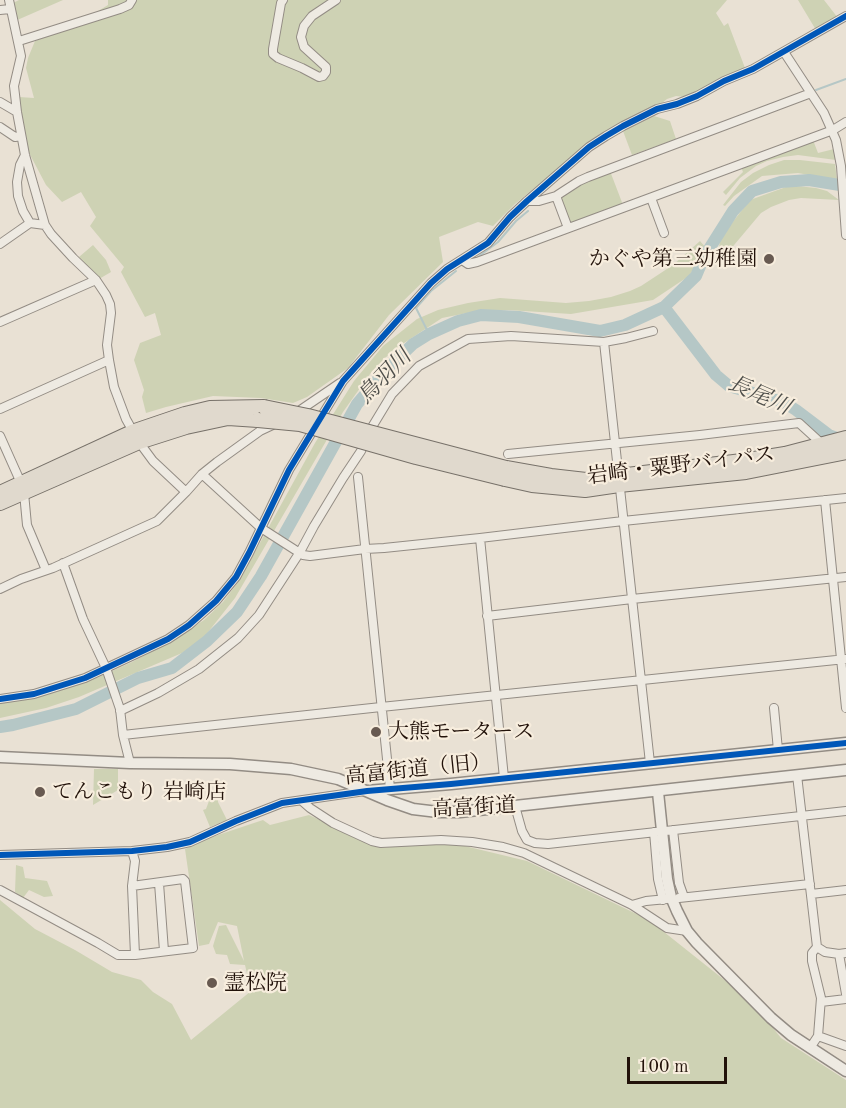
<!DOCTYPE html>
<meta charset="utf-8">
<style>
body{margin:0}
#map{position:relative;width:846px;height:1108px;overflow:hidden;background:#e9e1d4;font-family:"Old Standard TT",serif}
canvas{display:block}
.scale{position:absolute;left:627px;top:1057px;width:100px;height:27px;box-sizing:border-box;border:3px solid #22120a;border-top:0;padding-left:8px;font-size:18px;line-height:21px;white-space:nowrap;color:#22120a;-webkit-text-stroke:4px #f7eddd;paint-order:stroke}
</style>
<div id="map">
<canvas width="846" height="1108"></canvas>
<div class="scale">100 m</div>
</div>
<script>
const context = document.querySelector('canvas').getContext('2d');
context.lineJoin = 'round';
function fillPath(path, color) { context.fillStyle = color; context.fill(path, 'evenodd'); }
const shape = rows => new Path2D(rows.map(r => 'M' + r).join(''));
function stroke(path, color, width, dash) { context.strokeStyle = color; context.lineWidth = width; context.lineCap = dash ? 'butt' : 'round'; context.setLineDash(dash || []); context.stroke(path); }
function label(font, color, halo, rows, align = 'center') {
  context.font = font + ' "Old Standard TT","Noto Serif JP",serif'; context.lineWidth = 4.5; context.setLineDash([]); context.textBaseline = 'middle'; context.strokeStyle = halo; context.fillStyle = color; for (const [text, x, y, turn = 0] of rows) {
    context.save(); context.translate(x, y); context.rotate((+turn || 0) * Math.PI / 180); context.textAlign = isNaN(turn) ? turn : align; if (halo) context.strokeText(text, 0, 0); context.fillText(text, 0, 0); context.restore();
  }
}
const green = shape([
 [19,0,63,0,15,21,11,4],
 [108,0,727,0,716,13,724,26,728,23,745,68,685,97,676,96,667,99,651,112,594,139,515,204,493,226,478,222,439,237,443,262,389,315,348,368,307,397,293,403,261,398,213,396,166,407,146,413,142,397,144,390,134,360,140,343,161,335,155,313,145,317,121,272,124,267,90,226,96,217,81,192,62,202,46,185,27,149,19,97,34,98,26,68,28,58,35,41,75,25,108,5],
 [798,0,824,0,838,18,816,30],
 [654,116,670,121,676,139,632,155,623,131],
 [813,140,818,153,834,149,836,160,798,155,783,157,767,161,756,166,740,178,726,195,723,192,743,172,741,167],
 [784,160,800,160,835,164,837,180,798,173,762,176,734,196,725,206,723,205,741,182,753,173,769,165],
 [610,171,623,205,566,226,556,201,582,183],
 [797,186,816,188,827,191,839,200,801,198,789,200,771,207,761,213,724,257,719,249,720,238,750,200,786,187],
 [700,241,706,248,689,276,653,300,571,314,508,310,467,313,442,318,392,351,370,374,343,412,235,598,205,636,197,644,182,653,79,697,46,708,0,718,0,702,59,691,99,677,132,662,175,639,204,620,223,602,239,581,315,443,354,381,383,346,417,319,438,310,468,303,500,298,566,303,589,301,611,297,630,291,641,286,673,265],
 [93,245,106,260,111,272,99,279,79,257],
 [94,769,118,769,118,790,93,805],
 [212,793,218,794,218,802,227,820,210,827,203,810,206,809],
 [309,815,382,848,444,841,527,861,649,920,752,1002,781,1038,846,1080,846,1108,0,1108,0,900,35,929,75,950,112,972,141,980,153,992,172,1004,191,1040,251,991,245,965,230,964,227,955,216,954,213,946,219,926,226,925,244,961,237,926,218,922,209,944,199,946,185,849,212,837,263,820,270,825],
 [16,865,23,867,25,878,47,881,53,896,44,897,29,890,23,898,15,892]
]);
const stream = shape([
 [816,90,846,79],
 [478,257,498,242,516,221,528,211],
 [429,334,416,308,431,291,456,271]
]);
const river = shape([
 [664,307,716,375,729,386,783,402,796,410,829,435,845,441],
 [0,727,13,725,76,709,138,678,172,668,207,641,237,612,261,576,357,404,387,369,413,344,429,334,458,321,481,315,519,317,600,331,625,325,664,307,696,276,704,257,733,211,752,191,781,182,809,180,846,186]
]);
const minor = shape([
 [9,0,21,56,14,86,17,112,25,155,45,225,51,234,73,258,96,280,106,295,110,304,111,313,107,345,109,360,114,387,126,419,139,442,153,461,186,492],
 [283,0,281,3,273,49,273,54,278,58,302,68,319,77,323,76,326,72,326,67,304,47,301,37,304,26,312,16,336,0],
 [0,10,10,9],
 [19,41,120,9,129,5,132,0],
 [784,52,824,113,836,140,841,166,846,235],
 [0,102,17,112],
 [0,127,15,137,21,136],
 [25,155,20,165,17,182,18,196,23,211,30,223,45,225],
 [556,196,568,228],
 [651,198,664,233],
 [527,201,539,201,556,196,579,181,588,177,811,93],
 [0,244,30,223],
 [462,260,468,264,477,262,833,130,846,122],
 [0,322,96,280],
 [604,342,650,763],
 [0,409,109,360],
 [296,413,340,383],
 [0,436,21,483],
 [508,454,700,435,799,423,822,444],
 [202,474,261,528,303,555,310,556,365,549,384,548,480,538,623,521,846,498],
 [358,477,390,788],
 [24,493,27,525,46,570],
 [825,500,846,708],
 [480,538,504,778],
 [63,563,83,619,106,668,120,709,123,735,130,763],
 [0,589,21,579,53,568,157,521,186,492,202,474,217,462,260,431,277,423],
 [487,616,632,599,846,577],
 [0,699,34,694,85,678,168,639,189,625,216,601,236,577,249,553,289,470,343,381,431,283,447,269,488,243,510,217,527,201,589,147,606,136,623,126,657,109,677,104,697,96,724,81,753,69,846,16],
 [774,708,778,750],
 [120,711,158,693,199,669,238,638,259,615,300,552,314,526,343,478,361,451,372,427,392,394,419,366,468,339,511,336,604,342,626,338,653,331],
 [123,735,381,707,846,659],
 [797,775,817,947,812,953,812,961,821,998,818,1036,810,1048],
 [302,801,310,808,333,823,372,841,381,843,441,840,472,842,503,847,524,853,632,905,667,928,687,931],
 [515,806,522,831,527,840,535,843,548,844,846,811],
 [673,830,679,883,684,897],
 [654,832,658,879,663,900],
 [0,855,132,851,167,847,190,842,236,821,282,803,365,791],
 [159,883,164,951],
 [132,886,183,879,185,881,193,948,135,955,132,886,135,861,132,851],
 [0,890,98,943,118,955,135,955],
 [811,894,846,890],
 [679,898,810,884],
 [632,905,646,901,667,899],
 [817,947,825,952,839,954,846,953],
 [839,954,846,994],
 [821,1002,846,999],
 [818,1036,846,1046]
]);
const tertiary = shape([
 [0,757,130,763,230,764,291,769,338,779,387,800,413,809,438,812,460,812,515,806,846,770],
 [367,791,451,784,846,743],
 [658,792,667,879,671,897,677,911,687,931,697,943,771,1018,791,1035,846,1071]
]);
const trunk = shape([
 [506,468,551,476,586,480,742,461,785,454,846,438],
 [505,479,532,485,585,490,619,485,746,472,846,452],
 [0,493,132,432,185,414,210,408,264,407],
 [0,503,139,442,186,427,228,418,258,420]
]);
const trunkBridge = shape([
 [264,407,308,416,506,468],
 [258,420,300,424,416,457,505,479]
]);
const cycleway = shape([
 [0,699,34,694,85,678,168,639,189,625,216,601,236,577,249,553,289,470,343,381,431,283,447,269,488,243,510,217,527,201,589,147,606,136,623,126,657,109,677,104,697,96,724,81,753,69,846,16],
 [0,855,132,851,167,847,190,842,236,821,282,803,367,791,451,784,846,743]
]);
const markers = [
 [769,259,6,"#685a51"],
 [376,732,6,"#685a51"],
 [40,792,6,"#685a51"],
 [212,983,6,"#685a51"]
];
const poiNames = [
 ["かぐや第三幼稚園",757,259,"right"],
 ["大熊モータース",388,732],
 ["てんこもり 岩崎店",52,792],
 ["霊松院",224,983]
];
const streetNames = [
 ["岩崎・粟野バイパス",681,466,-7],
 ["高富街道（旧）",418,770,-6],
 ["高富街道",474,808,-3]
];
const waterNames = [
 ["鳥羽川",385,377,-46],
 ["長尾川",759,396,24]
];
fillPath(green, '#ced2b4');
stroke(stream, '#b5c7c6', 2);
stroke(river, '#b5c7c6', 12);
stroke(minor, '#938c84', 10);
stroke(tertiary, '#938c84', 13);
stroke(trunk, '#777169', 16);
stroke(minor, '#eeeae2', 8);
stroke(tertiary, '#eeeae2', 10);
stroke(trunk, '#e0d9cd', 14);
stroke(trunkBridge, '#777169', 16, []);
stroke(trunkBridge, '#e0d9cd', 14);
stroke(cycleway, '#0057b8', 6);
for (const [x, y, r, color] of markers) { const dot = new Path2D(); dot.arc(x, y, r, 0, 2 * Math.PI); context.fillStyle = color; context.fill(dot); stroke(dot, '#f7eddd', 2); }
label('21px', '#22120a', '#f7eddd', poiNames, 'left');
label('21px', '#22120a', '#f7eddd', streetNames);
label('italic 22px', '#4e4e4a', '#f7eddd', waterNames);
</script>
